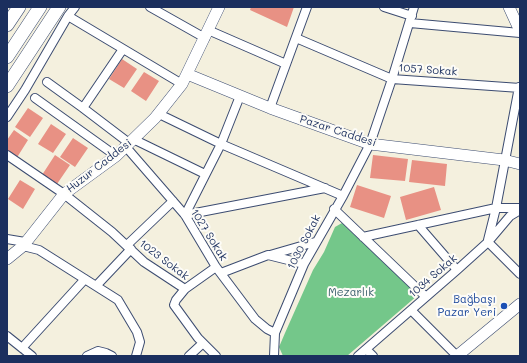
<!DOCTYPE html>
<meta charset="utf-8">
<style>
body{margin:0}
#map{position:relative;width:527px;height:363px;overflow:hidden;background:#f4f0de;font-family:Mali,sans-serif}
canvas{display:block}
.frame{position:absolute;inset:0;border:8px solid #1b2f5e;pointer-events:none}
</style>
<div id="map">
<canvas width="527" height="363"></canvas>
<div class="frame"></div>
</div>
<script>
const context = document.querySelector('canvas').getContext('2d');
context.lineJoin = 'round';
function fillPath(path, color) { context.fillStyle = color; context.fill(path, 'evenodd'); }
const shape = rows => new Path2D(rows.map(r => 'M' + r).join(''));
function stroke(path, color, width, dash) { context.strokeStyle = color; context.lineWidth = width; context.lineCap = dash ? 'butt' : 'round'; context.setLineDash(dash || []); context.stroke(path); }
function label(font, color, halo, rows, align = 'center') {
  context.font = font + ' Mali,sans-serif'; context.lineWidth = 4; context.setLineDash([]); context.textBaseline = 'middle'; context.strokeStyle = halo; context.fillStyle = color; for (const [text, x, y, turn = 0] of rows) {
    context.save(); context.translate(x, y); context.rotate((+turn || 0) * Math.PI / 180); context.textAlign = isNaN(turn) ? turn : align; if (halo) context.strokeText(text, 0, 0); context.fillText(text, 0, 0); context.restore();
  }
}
const green = shape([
 [342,223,418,295,347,356,283,356,279,347,285,333,313,270,324,252,335,227]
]);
const building = shape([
 [251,7,294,7,287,27,250,10],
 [122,59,137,69,124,88,109,79],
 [144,72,159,81,146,101,131,91],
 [28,108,43,118,30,137,15,127],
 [51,124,66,134,53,153,38,144],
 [14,130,28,140,16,159,7,153,7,140],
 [73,138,88,148,75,167,60,157],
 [55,155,70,165,57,184,42,175],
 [373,155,408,159,405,181,370,178],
 [412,160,447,164,445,186,409,182],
 [20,180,35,189,23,209,8,199],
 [357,185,391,196,384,218,350,207],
 [434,187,441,210,406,220,400,197]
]);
const street = shape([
 [150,7,205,38],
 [384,7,412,16],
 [68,16,182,84],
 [410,23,520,33],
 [208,30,286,64],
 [296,38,392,79,520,88],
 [47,82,83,108,129,143],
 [35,98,116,156],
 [83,108,123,49],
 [270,108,307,7],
 [159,114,221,144,343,196],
 [7,117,25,90,68,16,75,7],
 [133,139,205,174],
 [126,147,185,215,216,267,255,319,267,329,275,333],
 [7,155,64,194,112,232,144,262,185,289],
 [334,209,426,297],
 [185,215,325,188],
 [185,215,221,144,240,96],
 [418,225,457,270],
 [363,237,496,208,520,208],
 [7,239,25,242],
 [488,240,496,208,519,87],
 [488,242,520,274],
 [127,245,173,201],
 [23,246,39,250,118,300,137,332,140,342,136,356],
 [270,255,315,242],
 [216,267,185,289,176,300,174,305,198,338,216,356],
 [221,273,268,255,304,264],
 [96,286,131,249],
 [411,310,457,356],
 [7,336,32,356],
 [22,348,85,279],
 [366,349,373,356],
 [87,356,98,351,106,353,112,356],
 [189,356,203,343],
 [274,356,275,333,304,264,343,196,370,144,392,79,414,7],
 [358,356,457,270,488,242,510,216,520,210]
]);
const secondary = shape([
 [509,7,520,31],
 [187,74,270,108,370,144,504,160,520,164],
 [7,259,23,246,64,194,116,156,155,118,182,84,219,7],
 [457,356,520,304]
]);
const primary = shape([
 [7,25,19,7],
 [7,57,40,7],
 [7,86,59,7]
]);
const markers = [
 [504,306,4,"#1a4fb4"]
];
const streetNames = [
 ["1057 Sokak",428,70,4],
 ["Pazar Caddesi",338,131,18],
 ["Huzur Caddesi",99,166,-38],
 ["1027 Sokak",209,235,58],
 ["1030 Sokak",304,242,-63],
 ["1023 Sokak",164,260,37],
 ["1034 Sokak",433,276,-41]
];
const parkNames = [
 ["Mezarlık",351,293]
];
const transitNames = [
 ["Bağbaşı",496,300],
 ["Pazar Yeri",496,313]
];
fillPath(green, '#74c78a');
fillPath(building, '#e89184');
stroke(street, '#3c4c71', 10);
stroke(secondary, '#3c4c71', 12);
stroke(primary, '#3c4c71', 14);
stroke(street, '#fff', 8);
stroke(secondary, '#fff', 11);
stroke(primary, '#fff', 13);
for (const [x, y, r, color] of markers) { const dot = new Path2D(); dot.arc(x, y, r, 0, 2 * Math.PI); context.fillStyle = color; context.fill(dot); stroke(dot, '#fdfcf7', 1.5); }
label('11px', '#1b2f5e', '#fdfcf7', streetNames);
label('11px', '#365d6b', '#fdfcf7', parkNames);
label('11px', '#164399', '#fdfcf7', transitNames, 'right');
</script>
